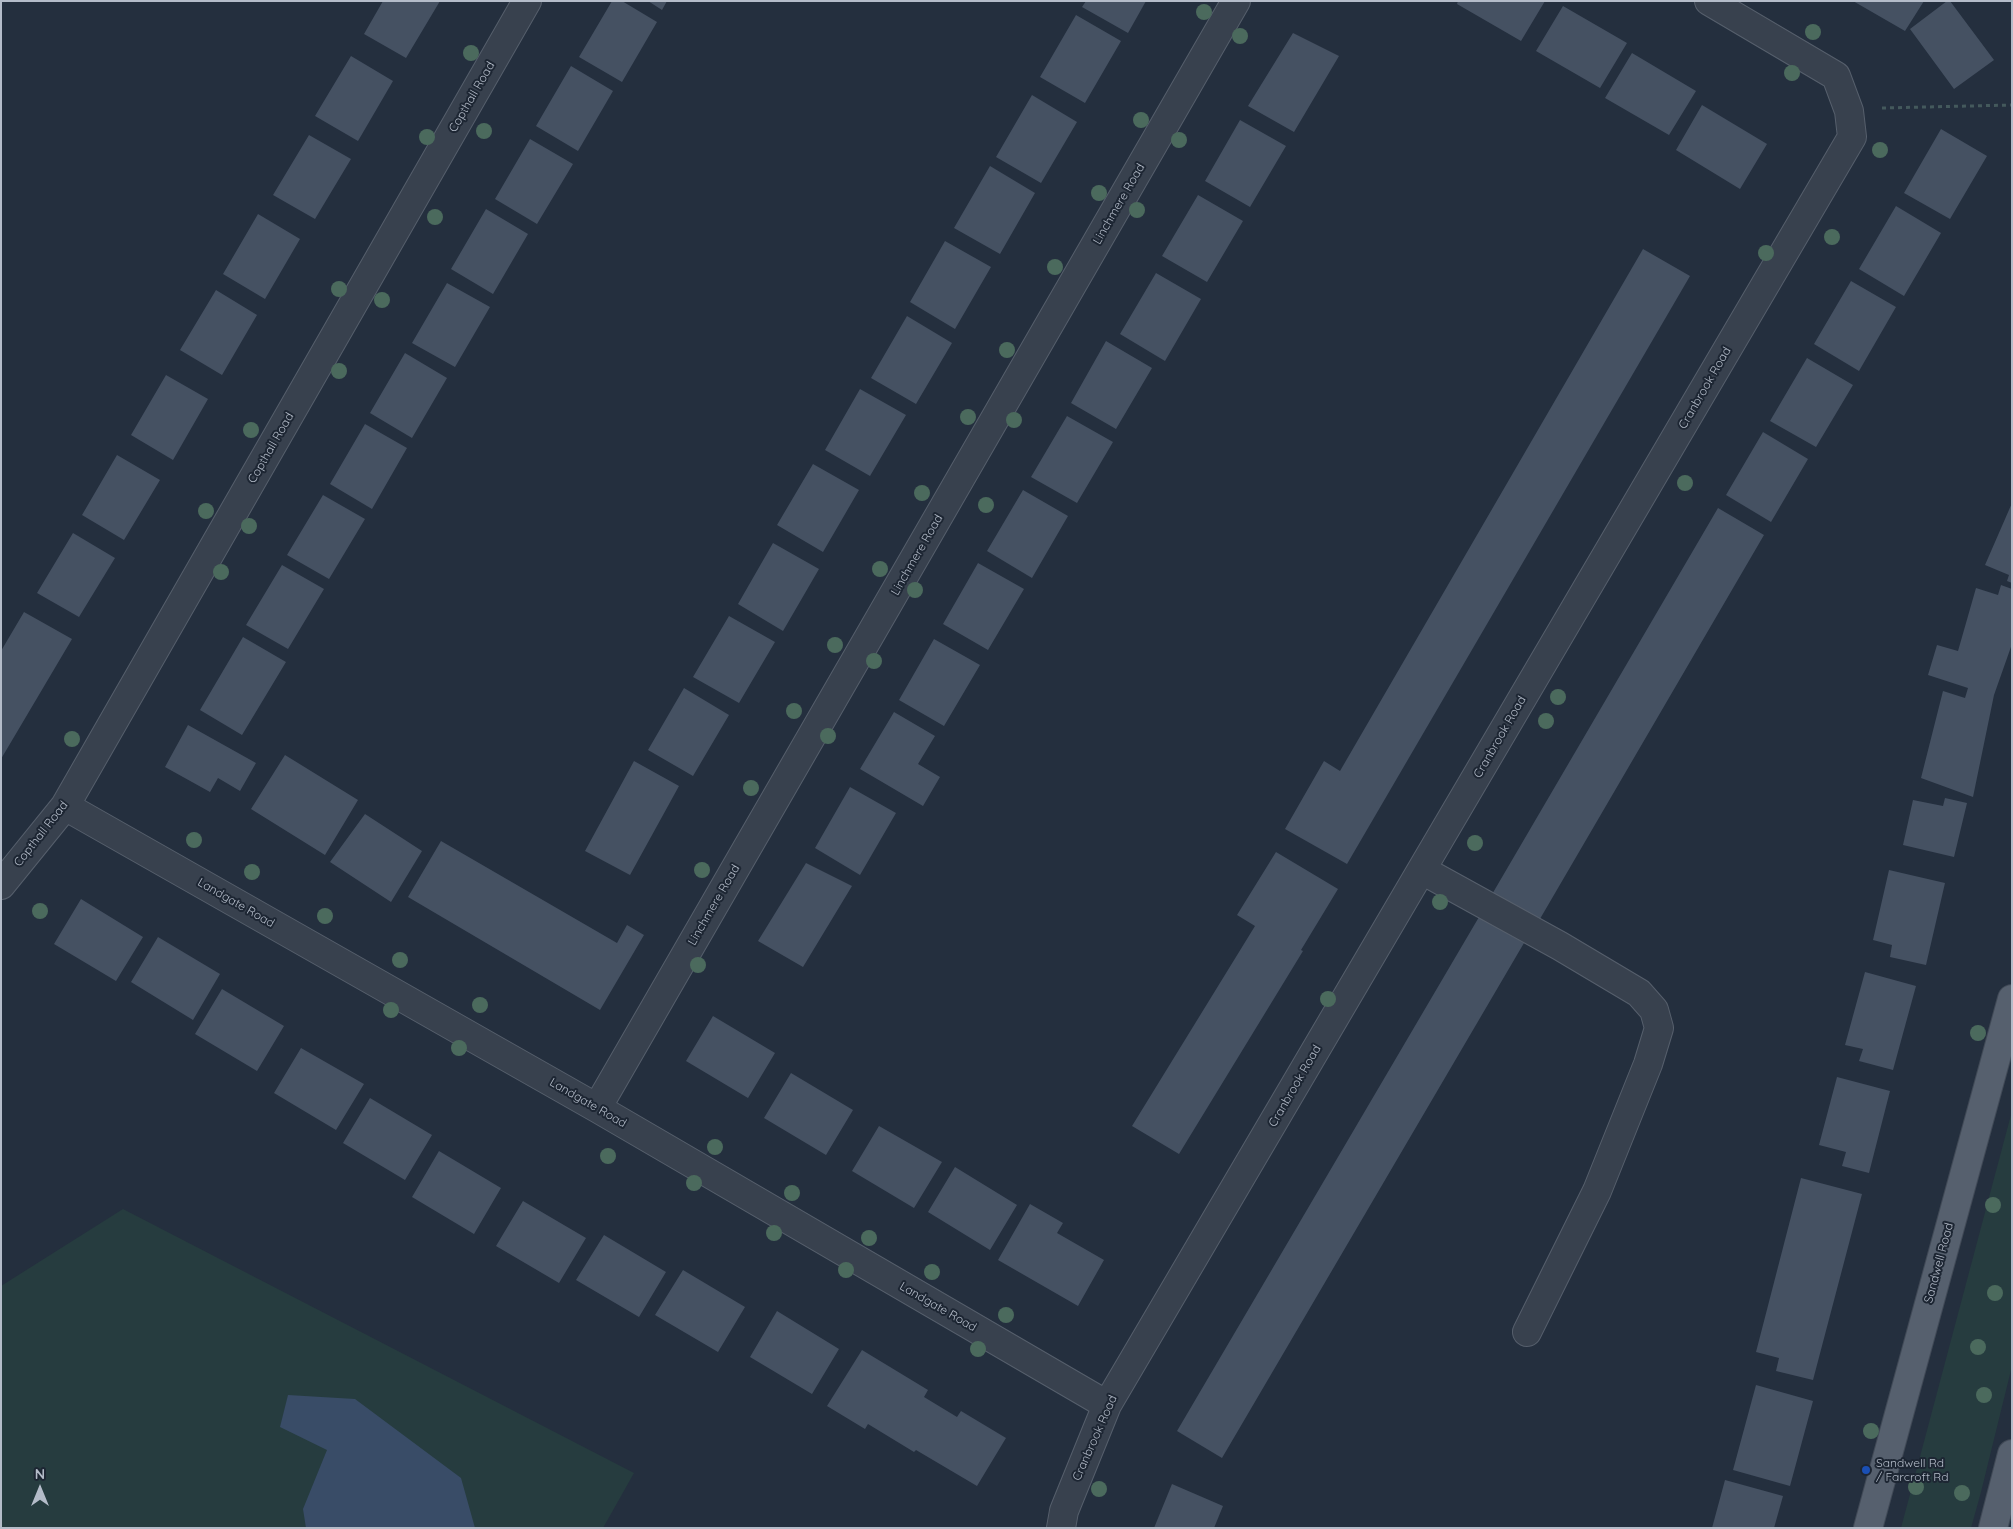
<!DOCTYPE html>
<style>
body{margin:0}
#map{position:relative;width:2013px;height:1529px;overflow:hidden;background:#242f3e;font-family:Quicksand,sans-serif}
canvas{display:block}
.frame{position:absolute;inset:0;border:2px solid #b4bcc9;pointer-events:none}
.north{position:absolute;left:15px;top:1464px;width:50px;height:50px;-webkit-text-stroke:4px #1d2633;paint-order:stroke;rotate:0deg;font-size:14px;font-weight:700;line-height:20px;text-align:center;color:#b4bcc9}
.north::after{content:'';display:block;margin:auto;width:18px;height:22px;background:#b4bcc9;clip-path:polygon(50% 0,100% 100%,50% 72%,0 100%)}
</style>
<div id="map">
<canvas width="2013" height="1529"></canvas>
<div class="frame"></div>
<div class="north">N</div>
</div>
<script>
const context = document.querySelector('canvas').getContext('2d');
context.lineJoin = 'round';
function fillPath(path, color) { context.fillStyle = color; context.fill(path, 'evenodd'); }
const shape = rows => new Path2D(rows.map(r => 'M' + r).join(''));
function stroke(path, color, width, dash) { context.strokeStyle = color; context.lineWidth = width; context.lineCap = dash ? 'butt' : 'round'; context.setLineDash(dash || []); context.stroke(path); }
function label(font, color, halo, rows, align = 'center') {
  context.font = font + ' Quicksand,sans-serif'; context.lineWidth = 4; context.setLineDash([]); context.textBaseline = 'middle'; context.strokeStyle = halo; context.fillStyle = color; for (const [text, x, y, turn = 0] of rows) {
    context.save(); context.translate(x, y); context.rotate((+turn || 0) * Math.PI / 180); context.textAlign = isNaN(turn) ? turn : align; if (halo) context.strokeText(text, 0, 0); context.fillText(text, 0, 0); context.restore();
  }
}
const green = shape([
 [2012,1111,2012,1366,1981,1492,1971,1528,1901,1528],
 [123,1209,634,1473,603,1528,1,1528,1,1286]
]);
const water = shape([
 [288,1395,355,1399,461,1478,475,1528,306,1528,303,1509,327,1450,280,1427]
]);
const building = shape([
 [383,1,440,1,406,58,364,34],
 [612,1,622,1,657,22,622,82,579,57],
 [648,1,667,1,662,10],
 [1086,1,1146,1,1128,33,1082,7],
 [1458,1,1545,1,1521,41,1457,4],
 [1853,1,1924,1,1905,31],
 [1947,1,1950,1,1994,60,1954,89,1910,29],
 [1563,6,1627,43,1600,88,1536,51],
 [1076,15,1121,41,1085,103,1040,77],
 [1293,33,1339,56,1294,132,1248,106],
 [1632,53,1696,91,1669,135,1605,98],
 [351,56,393,81,358,141,315,116],
 [571,66,613,91,578,151,536,126],
 [1032,95,1077,122,1041,183,996,157],
 [1702,105,1767,144,1740,189,1676,150],
 [1240,120,1286,146,1250,207,1205,181],
 [1941,129,1987,156,1950,219,1904,193],
 [309,135,351,159,315,219,273,195],
 [530,139,573,164,537,224,495,199],
 [990,166,1035,193,1000,254,954,228],
 [1198,195,1243,221,1207,282,1162,256],
 [1896,206,1941,233,1904,296,1859,269],
 [486,209,528,234,493,294,451,269],
 [258,214,300,239,265,299,223,274],
 [945,241,991,267,955,329,910,302],
 [1643,249,1690,276,1347,864,1285,829,1324,761,1340,771],
 [1156,273,1201,299,1165,361,1120,334],
 [1851,281,1896,307,1859,371,1814,344],
 [447,283,490,307,455,367,412,343],
 [216,290,257,315,222,375,180,350],
 [907,316,952,343,916,404,871,378],
 [1106,341,1152,368,1116,429,1071,403],
 [405,353,447,378,412,438,370,413],
 [1807,358,1853,385,1816,447,1770,421],
 [166,375,208,399,173,460,131,435],
 [860,389,906,415,870,476,825,450],
 [1067,416,1113,442,1077,503,1031,477],
 [365,424,407,448,372,509,330,484],
 [1763,432,1808,459,1771,522,1726,495],
 [117,455,160,480,124,540,82,515],
 [813,464,859,490,823,552,777,525],
 [1023,490,1068,516,1032,578,987,551],
 [323,495,365,519,329,579,287,555],
 [2012,503,2012,583,2007,581,2009,575,1985,565],
 [1718,508,1764,535,1537,924,1491,896],
 [73,533,115,558,79,617,37,593],
 [773,543,819,569,783,631,738,604],
 [978,563,1024,589,988,650,943,624],
 [282,565,324,589,288,649,246,625],
 [2001,585,2012,589,2012,644,1994,695,1973,797,1921,778,1943,691,1965,698,1968,688,1928,675,1937,645,1958,651,1976,588,1998,595],
 [24,612,72,639,1,759,1,651],
 [729,616,775,642,739,703,693,677],
 [243,637,286,662,242,735,200,710],
 [934,639,980,665,944,726,899,700],
 [684,688,729,715,693,776,648,750],
 [894,712,935,736,918,764,940,777,923,806,860,769],
 [188,725,256,763,240,791,218,778,210,792,165,767],
 [285,755,358,800,325,855,251,809],
 [634,761,679,786,630,875,585,851],
 [850,787,896,813,860,875,815,848],
 [1945,798,1967,803,1954,857,1903,845,1913,800,1943,806],
 [365,814,422,851,391,902,330,862],
 [441,841,617,943,627,925,644,935,600,1010,408,897],
 [1276,852,1338,889,1301,950,1303,951,1179,1154,1132,1126,1255,926,1237,915],
 [806,863,852,886,803,967,758,941],
 [1889,870,1945,883,1926,965,1890,957,1892,945,1873,940],
 [81,899,143,937,116,981,54,944],
 [1479,917,1524,943,1222,1458,1177,1431],
 [158,937,220,974,193,1020,131,982],
 [1865,972,1916,986,1893,1070,1859,1061,1863,1049,1845,1045],
 [222,989,284,1026,257,1071,195,1034],
 [713,1016,775,1053,748,1098,686,1061],
 [301,1048,364,1084,336,1130,274,1093],
 [791,1073,853,1110,826,1155,764,1118],
 [1837,1077,1890,1091,1869,1173,1842,1166,1846,1152,1819,1145],
 [370,1098,432,1135,405,1180,343,1143],
 [879,1126,942,1162,914,1208,852,1171],
 [439,1151,501,1188,474,1234,412,1197],
 [955,1167,1017,1205,990,1250,928,1212],
 [1801,1178,1862,1194,1813,1380,1776,1371,1779,1358,1756,1352],
 [523,1201,586,1238,559,1283,496,1246],
 [1030,1204,1063,1223,1057,1233,1104,1260,1078,1306,998,1260],
 [604,1235,666,1272,639,1317,576,1280],
 [683,1270,745,1307,718,1352,655,1315],
 [777,1311,839,1349,812,1394,750,1357],
 [862,1350,928,1390,924,1397,957,1417,961,1411,1006,1438,977,1486,916,1450,914,1452,868,1424,865,1429,827,1406],
 [1756,1385,1813,1401,1790,1486,1733,1470],
 [1725,1480,1783,1496,1774,1528,1712,1528],
 [1172,1484,1223,1506,1214,1528,1154,1528]
]);
const path = shape([
 [1882,108,2012,105]
]);
const street = shape([
 [65,806,597,1108,1107,1405],
 [1422,870,1560,946,1639,993,1654,1010,1659,1028,1648,1064,1597,1191,1527,1332],
 [1,885,65,806,527,1],
 [597,1108,1236,1],
 [1061,1528,1064,1511,1107,1405,1852,137,1849,111,1836,76,1709,1]
]);
const primary = shape([
 [1868,1528,2012,999],
 [1993,1528,2012,1454]
]);
const trees = [
 [1204,12],
 [1813,32],
 [1240,36],
 [471,53],
 [1792,73],
 [1141,120],
 [484,131],
 [427,137],
 [1179,140],
 [1880,150],
 [1099,193],
 [1137,210],
 [435,217],
 [1832,237],
 [1766,253],
 [1055,267],
 [339,289],
 [382,300],
 [1007,350],
 [339,371],
 [968,417],
 [1014,420],
 [251,430],
 [1685,483],
 [922,493],
 [986,505],
 [206,511],
 [249,526],
 [880,569],
 [221,572],
 [915,590],
 [835,645],
 [874,661],
 [1558,697],
 [794,711],
 [1546,721],
 [828,736],
 [72,739],
 [751,788],
 [194,840],
 [1475,843],
 [702,870],
 [252,872],
 [1440,902],
 [40,911],
 [325,916],
 [400,960],
 [698,965],
 [1328,999],
 [480,1005],
 [391,1010],
 [1978,1033],
 [459,1048],
 [715,1147],
 [608,1156],
 [694,1183],
 [792,1193],
 [1993,1205],
 [774,1233],
 [869,1238],
 [846,1270],
 [932,1272],
 [1995,1293],
 [1006,1315],
 [1978,1347],
 [978,1349],
 [1984,1395],
 [1871,1431],
 [1916,1487],
 [1099,1489],
 [1962,1493]
];
const markers = [
 [1866,1470,5,"#1a4fb4"]
];
const streetNames = [
 ["Copthall Road",472,97,-60],
 ["Linchmere Road",1119,204,-60],
 ["Cranbrook Road",1705,388,-60],
 ["Copthall Road",271,448,-60],
 ["Linchmere Road",917,555,-60],
 ["Cranbrook Road",1500,737,-60],
 ["Copthall Road",41,834,-52],
 ["Landgate Road",236,903,30],
 ["Linchmere Road",714,905,-60],
 ["Cranbrook Road",1295,1086,-60],
 ["Landgate Road",588,1103,30],
 ["Sandwell Road",1939,1263,-75],
 ["Landgate Road",938,1307,30],
 ["Cranbrook Road",1095,1438,-66]
];
const poiNames = [
 ["Sandwell Rd",1876,1463],
 ["/ Farcroft Rd",1876,1477]
];
fillPath(green, '#263c3f');
fillPath(water, '#394c67');
fillPath(building, '#455162');
stroke(street, '#565f6c', 30);
stroke(primary, '#414a57', 30);
stroke(path, '#44595c', 3, [4, 4]);
stroke(street, '#38414e', 28);
stroke(primary, '#56606e', 28);
context.fillStyle = '#4b6a5d';
for (const [x, y] of trees) { context.beginPath(); context.arc(x, y, 8, 0, 2 * Math.PI); context.fill(); }
for (const [x, y, r, color] of markers) { const dot = new Path2D(); dot.arc(x, y, r, 0, 2 * Math.PI); context.fillStyle = color; context.fill(dot); stroke(dot, '#1d2633', 2); }
label('12px', '#b4bcc9', '#1d2633', streetNames);
label('12px', '#b4bcc9', '#1d2633', poiNames, 'left');
</script>
